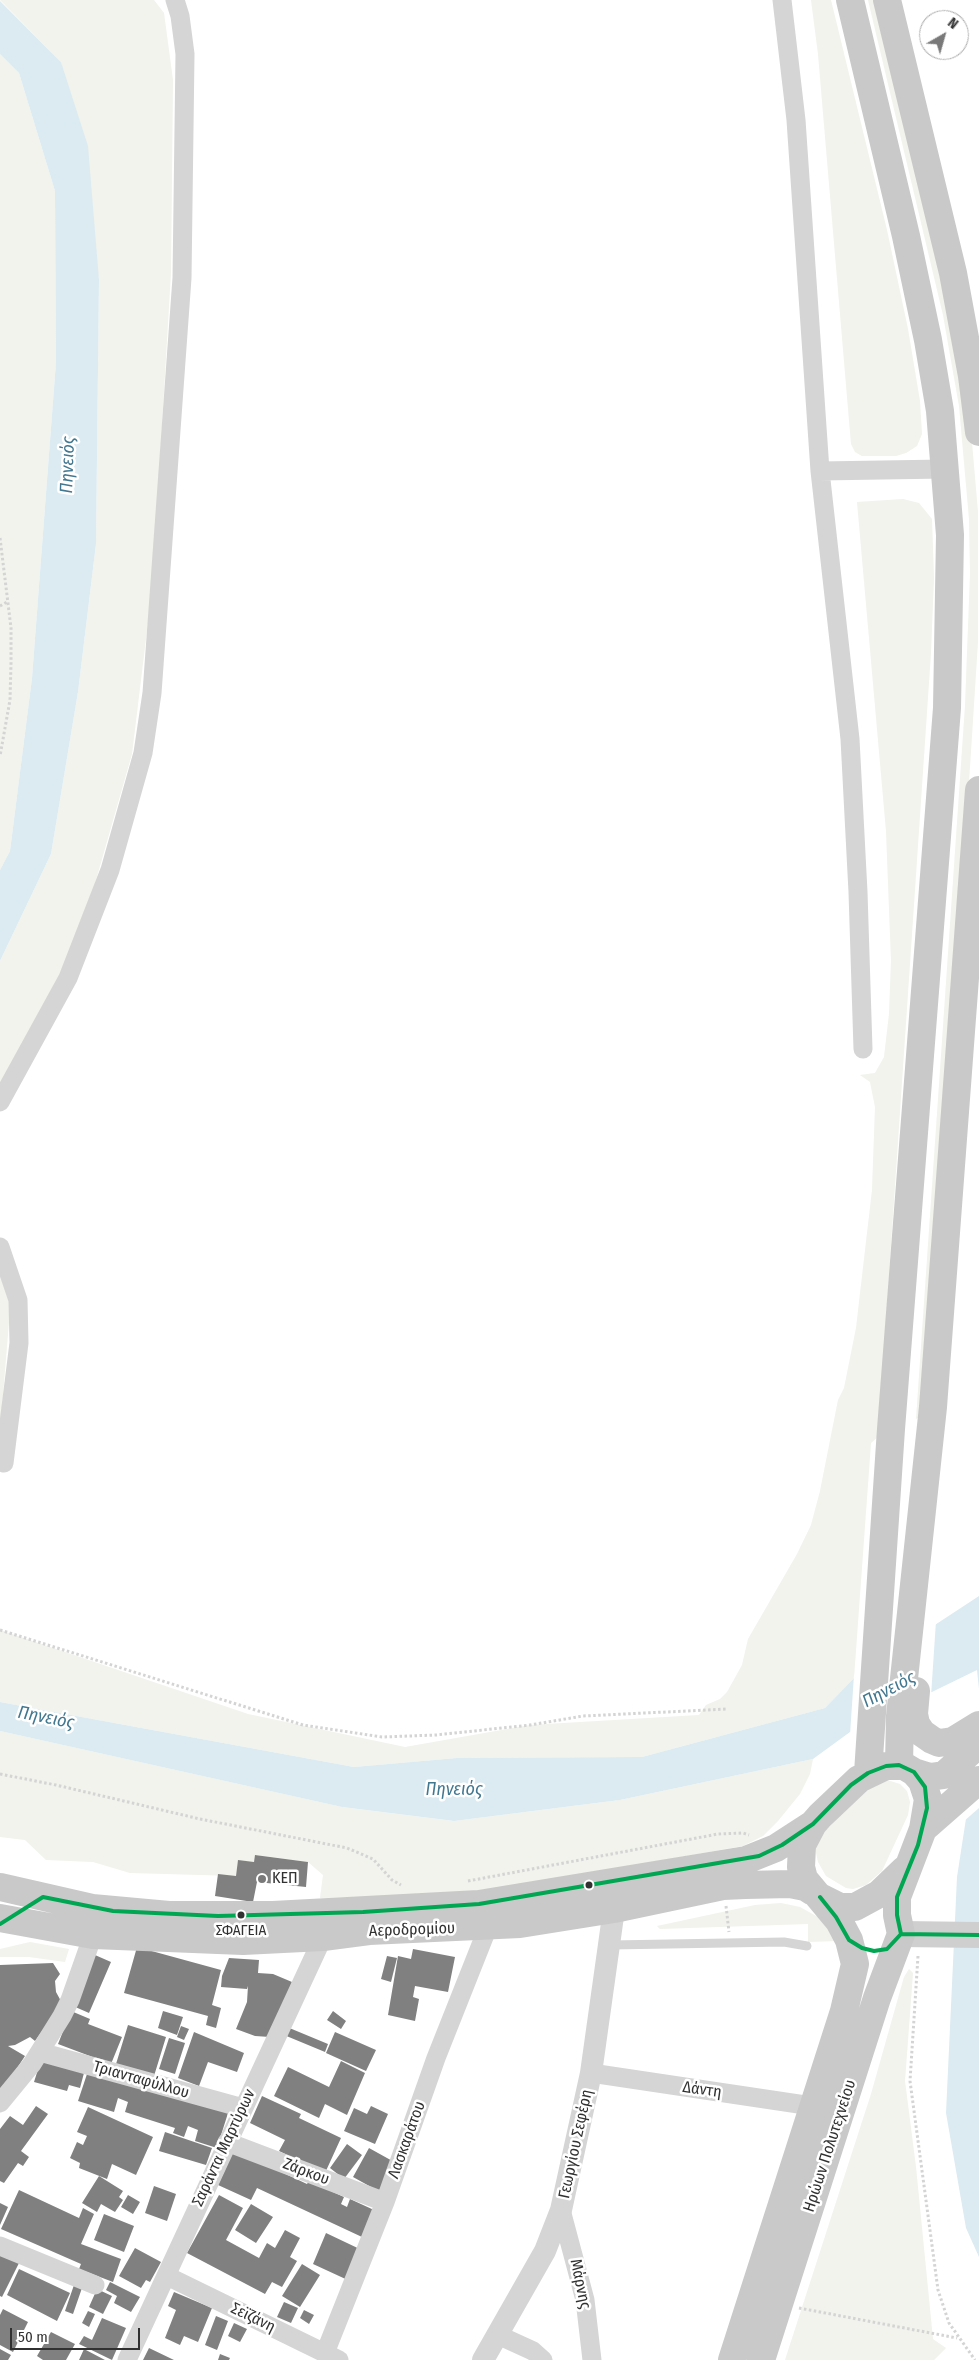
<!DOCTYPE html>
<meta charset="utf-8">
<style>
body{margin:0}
#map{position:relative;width:979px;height:2360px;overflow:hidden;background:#fff;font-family:"Fira Sans Condensed",sans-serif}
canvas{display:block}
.north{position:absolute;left:919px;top:10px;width:50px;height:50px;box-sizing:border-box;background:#fff;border:1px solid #adadad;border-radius:50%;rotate:38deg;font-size:14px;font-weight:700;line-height:20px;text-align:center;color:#313131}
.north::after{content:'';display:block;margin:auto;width:18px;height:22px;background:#797979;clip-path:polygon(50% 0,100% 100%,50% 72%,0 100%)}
.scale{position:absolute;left:10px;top:2328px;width:130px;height:22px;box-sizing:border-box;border:2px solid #313131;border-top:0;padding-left:6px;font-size:15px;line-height:18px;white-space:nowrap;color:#313131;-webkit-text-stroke:4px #fff;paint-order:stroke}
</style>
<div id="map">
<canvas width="979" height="2360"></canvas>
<div class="north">N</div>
<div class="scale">50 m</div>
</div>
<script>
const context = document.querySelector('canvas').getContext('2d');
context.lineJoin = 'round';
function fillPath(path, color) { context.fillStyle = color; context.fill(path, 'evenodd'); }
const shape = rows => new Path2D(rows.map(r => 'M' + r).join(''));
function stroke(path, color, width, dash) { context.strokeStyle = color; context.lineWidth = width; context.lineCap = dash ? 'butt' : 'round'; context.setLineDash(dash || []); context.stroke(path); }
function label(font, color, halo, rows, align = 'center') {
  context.font = font + ' "Fira Sans Condensed",sans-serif'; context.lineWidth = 5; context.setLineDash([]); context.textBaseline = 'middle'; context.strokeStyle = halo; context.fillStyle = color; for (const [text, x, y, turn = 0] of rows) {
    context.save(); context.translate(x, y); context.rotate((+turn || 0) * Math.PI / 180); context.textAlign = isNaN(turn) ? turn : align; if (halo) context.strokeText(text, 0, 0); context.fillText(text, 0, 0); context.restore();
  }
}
const green = shape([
 [0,0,154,0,164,13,173,80,171,273,157,509,150,606,132,754,68,978,0,1100,0,961,51,854,78,692,96,544,99,280,61,62],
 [811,0,831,0,887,230,908,329,920,401,922,434,917,446,906,453,896,456,862,456,855,452,851,444,818,54],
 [868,0,876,0,921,177,971,431,978,512,978,642,970,767,924,1414,916,1419,965,706,970,574,969,519,959,406,943,315],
 [0,54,19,73,55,191,56,362,32,678,10,851,0,870],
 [903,499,919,503,932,519,934,578,931,653,878,1437,871,1443,854,1678,825,1708,642,1757,457,1758,354,1767,0,1702,0,1630,248,1714,405,1747,530,1725,699,1715,706,1705,720,1699,727,1692,742,1665,748,1639,797,1554,811,1525,820,1491,838,1400,844,1388,856,1328,872,1190,875,1107,870,1082,860,1075,875,1073,884,1057,889,1014,891,961,886,831,857,502],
 [0,1247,12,1286,0,1431],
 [0,1731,342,1807,454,1821,620,1800,813,1759,810,1774,800,1794,778,1821,763,1836,743,1846,486,1891,419,1896,320,1898,323,1875,308,1862,256,1855,254,1862,238,1861,236,1876,130,1873,93,1862,46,1860,25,1840,0,1837],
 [887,1780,900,1784,907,1791,910,1802,908,1815,882,1871,866,1885,853,1889,846,1888,826,1876,818,1862,815,1848,818,1839,854,1800,868,1787],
 [781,1903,800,1907,818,1917,824,1921,838,1941,808,1942,808,1924,660,1929,657,1926,755,1905],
 [30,1942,69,1949,65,1962,29,1957,0,1957,0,1949],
 [909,1969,913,1973,905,2081,916,2167,933,2339,946,2348,934,2360,785,2360,871,2094,904,1977]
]);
const water = shape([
 [0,1,61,62,88,146,99,280,96,544,78,692,51,854,0,961,0,870,10,851,32,678,56,362,55,191,19,73,0,54],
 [979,1596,979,1689,977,1670,850,1732,813,1759,620,1800,454,1821,342,1807,0,1731,0,1702,354,1767,457,1758,642,1757,825,1708,854,1678],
 [979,1734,979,2257,966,2228,946,2113,957,1877]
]);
const pier = shape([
 [936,1621,931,1696,850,1735,854,1675],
 [979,1731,979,1808,963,1822,977,1733]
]);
const building = shape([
 [255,1855,308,1862,306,1887,257,1882,253,1902,215,1896,218,1874,236,1876,238,1860,254,1862],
 [137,1947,221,1970,212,2005,221,2008,216,2028,206,2025,208,2016,124,1993],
 [413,1949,455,1957,448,1992,415,1986,413,1997,419,1999,415,2021,388,2015,398,1956,411,1959],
 [95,1955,111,1962,89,2013,73,2006],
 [387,1956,397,1958,391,1982,381,1979],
 [229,1958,259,1960,258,1973,273,1974,292,1982,270,2037,255,2036,236,2029,247,2002,248,1986,247,1989,221,1987,222,1976],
 [53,1963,60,1974,55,1981,56,1992,62,2003,35,2041,30,2037,15,2045,8,2046,25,2056,0,2094,0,1965],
 [71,2011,90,2019,88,2024,122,2037,111,2064,58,2044],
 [163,2011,183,2017,177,2035,158,2028],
 [333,2011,346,2021,341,2029,327,2020],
 [128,2025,166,2037,154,2076,116,2064],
 [181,2026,189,2029,184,2040,177,2037],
 [287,2027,328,2044,325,2052,284,2035],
 [194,2032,244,2053,237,2072,208,2062,199,2086,178,2078],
 [335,2032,376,2050,366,2071,326,2053],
 [169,2038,185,2043,175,2074,159,2069],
 [41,2060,84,2073,80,2088,69,2085,67,2091,34,2082],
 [341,2061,365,2073,347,2115,325,2104,319,2118,274,2096,288,2067,329,2087],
 [89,2068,228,2113,217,2148,195,2141,198,2130,188,2126,184,2137,173,2133,175,2128,125,2112,128,2102,118,2098,114,2112,78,2101],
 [262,2096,301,2114,299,2118,341,2138,325,2173,279,2151,285,2140,250,2123],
 [36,2106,48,2114,21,2151,29,2157,23,2166,18,2163,4,2183,0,2181,0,2129,10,2116,23,2125],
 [371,2106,388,2114,375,2144,344,2131,354,2108,367,2114],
 [88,2107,153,2137,136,2175,112,2164,107,2179,79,2168,80,2163,70,2158,77,2142,83,2145,87,2136,77,2132],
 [165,2132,212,2148,206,2165,159,2151],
 [347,2144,362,2155,344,2179,330,2168],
 [369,2148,396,2163,380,2192,353,2177],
 [234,2150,307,2184,309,2181,344,2197,341,2204,347,2207,350,2199,374,2210,362,2237,257,2188,251,2200,218,2185],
 [99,2176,123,2191,119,2197,123,2200,115,2212,101,2204,97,2212,82,2203],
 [154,2186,176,2194,167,2221,145,2213],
 [19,2190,79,2218,83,2208,94,2214,81,2244,121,2259,113,2282,79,2269,81,2264,1,2229],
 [128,2195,140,2202,133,2214,121,2207],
 [219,2195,243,2208,226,2240,259,2258,267,2243,275,2248,285,2230,300,2238,290,2257,297,2261,282,2287,272,2282,265,2294,187,2253],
 [0,2203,8,2207,0,2225],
 [251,2204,273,2217,256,2243,235,2230],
 [104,2214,134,2226,124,2252,94,2240],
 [326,2233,366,2252,352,2282,313,2264],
 [135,2248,161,2262,150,2282,146,2280,141,2288,119,2276],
 [0,2254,20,2261,2,2297,0,2296],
 [302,2264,320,2275,300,2307,282,2296],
 [19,2269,70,2293,57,2321,7,2295],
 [110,2282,140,2297,131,2312,114,2303,117,2296,106,2290],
 [74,2285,82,2288,73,2314,65,2311],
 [97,2289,112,2296,103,2314,89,2307],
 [174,2292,212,2308,198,2342,184,2336,180,2345,165,2338,176,2310,168,2306],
 [284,2302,298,2308,291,2323,277,2317],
 [3,2309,28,2322,13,2352,0,2345,0,2315],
 [304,2310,314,2315,309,2324,300,2318],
 [88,2311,95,2314,89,2327,82,2323],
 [216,2316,228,2321,217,2350,205,2345],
 [102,2318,126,2328,112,2360,79,2344,84,2336,92,2340],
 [234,2323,247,2329,240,2342,228,2336],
 [51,2332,75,2344,66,2360,43,2360,37,2356],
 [149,2348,174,2360,143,2360],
 [0,2349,11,2355,8,2360,0,2360],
 [84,2349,105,2360,79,2360],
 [220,2354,230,2358,229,2360,218,2360]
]);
const path = shape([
 [0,538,11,628,11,663,10,700,0,756],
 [0,606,7,602],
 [0,1630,303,1725,382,1737,436,1735,530,1725,583,1716,728,1709],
 [0,1774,56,1785,200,1819,347,1848,373,1859,392,1880,401,1885],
 [468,1881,718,1834,743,1833,749,1835],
 [726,1906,729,1932],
 [918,1956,910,2081,938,2290,949,2323,975,2360],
 [799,2308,957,2338]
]);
const service = shape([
 [611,1945,784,1942,807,1946]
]);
const minor = shape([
 [782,0,796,120,820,471,850,739,858,892,863,1049],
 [820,471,945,469],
 [0,1102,68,978,110,870,143,753,152,693,182,278,185,54,180,16,175,0],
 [0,1247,18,1300,19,1343,4,1463],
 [40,2052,243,2108],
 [591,2073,812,2106],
 [0,2103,32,2064,62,2016,70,2000,93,1935],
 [227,2142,385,2202],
 [561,2210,585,2300,592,2360],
 [0,2246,95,2285],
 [167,2276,339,2360],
 [498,2335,533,2351,543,2360],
 [325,2353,385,2202,436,2058,488,1927],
 [127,2360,323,1937]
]);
const tertiary = shape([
 [483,2360,545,2251,561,2210,591,2073,614,1909]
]);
const secondary = shape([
 [901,1934,979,1935]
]);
const primary = shape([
 [850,0,906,236,928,340,940,411,950,535,947,708,891,1429,868,1773],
 [887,0,953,273,972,376,979,432],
 [916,1691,914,1714,916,1724,922,1733,932,1740,939,1743,953,1741,979,1725],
 [899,1765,900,1716,933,1407,979,790],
 [914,1772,930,1777,944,1775,979,1744],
 [923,1829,979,1780],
 [0,1887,92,1908,169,1915,273,1915,479,1904,746,1860,776,1848,813,1824],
 [820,1897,840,1907,855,1907,879,1894,904,1870],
 [0,1918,93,1935,243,1941,323,1937,369,1931,520,1924,614,1909,723,1886,745,1885,790,1884,805,1887,813,1892],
 [732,2360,844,2011,855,1964,849,1940,839,1921,804,1879,801,1867,802,1845,813,1824,820,1816,859,1779,886,1766,904,1766,914,1772,922,1781,928,1799,923,1829,897,1897,897,1915,901,1934,877,1998,761,2360]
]);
const bus1 = shape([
 [0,1924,43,1897,113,1911,218,1916,363,1912,479,1904,759,1856,782,1845,813,1824,851,1785,868,1773,886,1766,899,1765,914,1772,925,1787,927,1808,918,1845,897,1897,897,1915,901,1934,887,1949,874,1951,862,1948,849,1940,836,1917,820,1897],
 [901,1934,979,1935]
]);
const markers = [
 [262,1879,5,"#797979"],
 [589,1885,4.5,"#313131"],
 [241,1915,4.5,"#313131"]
];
const busNames = [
 ["ΣΦΑΓΕΙΑ",241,1931]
];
const poiNames = [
 ["ΚΕΠ",272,1879]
];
const streetNames = [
 ["Αεροδρομίου",412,1930,-2],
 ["Τριανταφύλλου",141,2080,16],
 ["Δάντη",702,2090,8],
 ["Λασκαράτου",407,2140,-70],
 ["Γεωργίου Σεφέρη",576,2144,-78],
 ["Ηρώων Πολυτεχνείου",830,2146,-72],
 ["Σαράντα Μαρτύρων",224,2148,-65],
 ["Ζάρκου",306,2172,21],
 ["Μάρνης",580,2284,78],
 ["Σεϊζάνη",253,2318,26]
];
const waterNames = [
 ["Πηνειός",68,465,-88],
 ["Πηνειός",889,1690,-28],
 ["Πηνειός",46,1718,11],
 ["Πηνειός",454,1790]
];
fillPath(green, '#f1f3ec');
fillPath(water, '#dcebf1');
fillPath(pier, '#fff');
fillPath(building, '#808080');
stroke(path, '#d4d4d4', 3, [2.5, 2.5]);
stroke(service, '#d5d5d5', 9);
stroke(minor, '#d5d5d5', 19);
stroke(tertiary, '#d5d5d5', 22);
stroke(secondary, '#cfcfcf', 26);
stroke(primary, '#c9c9c9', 28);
stroke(bus1, '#00a651', 4);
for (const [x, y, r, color] of markers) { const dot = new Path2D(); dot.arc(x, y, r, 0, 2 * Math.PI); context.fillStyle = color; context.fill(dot); stroke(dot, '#fff', 2); }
label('15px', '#313131', '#fff', busNames);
label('16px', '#313131', '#fff', poiNames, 'left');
label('16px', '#313131', '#fff', streetNames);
label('italic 18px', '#427790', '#fff', waterNames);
</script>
